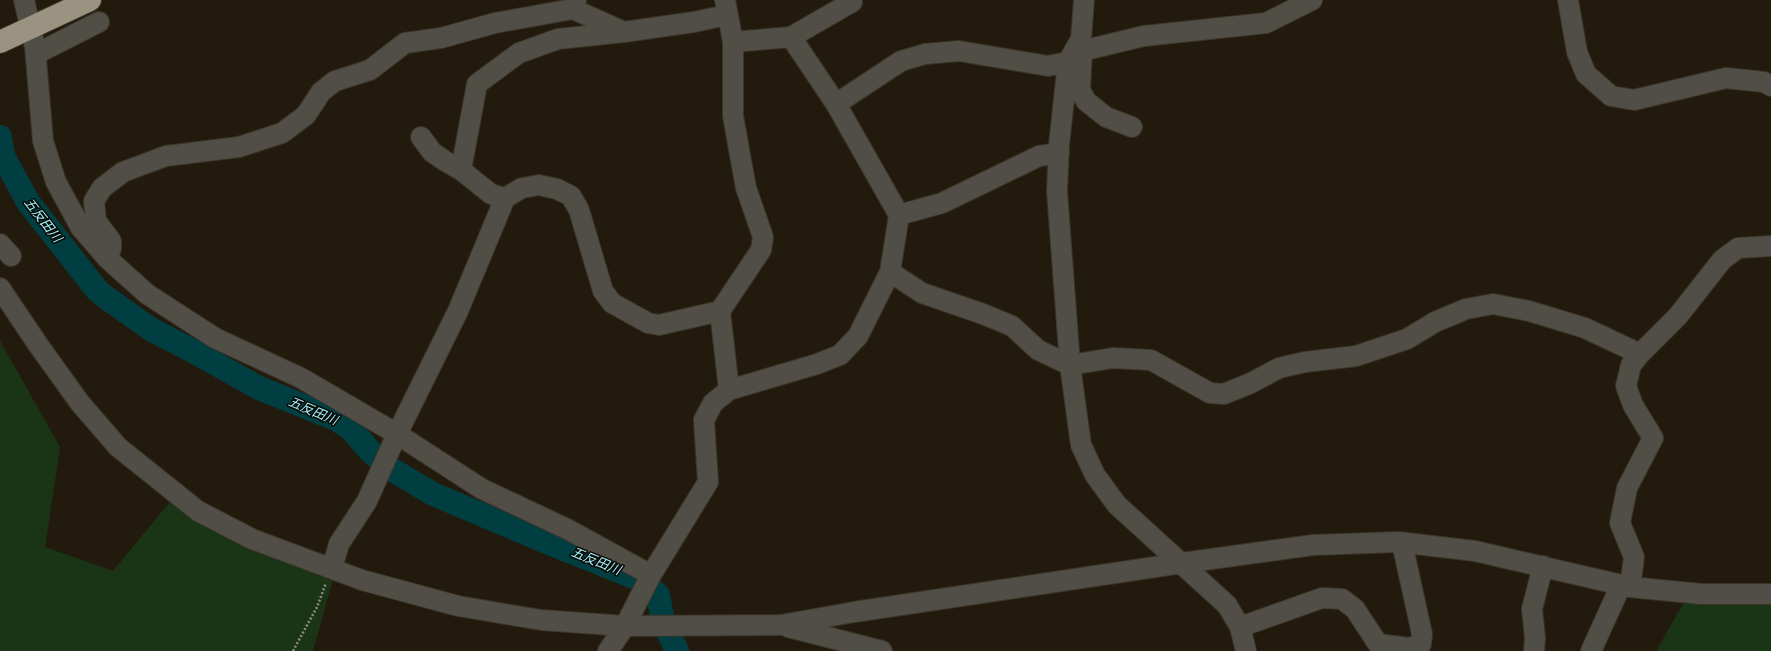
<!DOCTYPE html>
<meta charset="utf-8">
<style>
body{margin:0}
canvas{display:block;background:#221b0d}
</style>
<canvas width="1771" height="651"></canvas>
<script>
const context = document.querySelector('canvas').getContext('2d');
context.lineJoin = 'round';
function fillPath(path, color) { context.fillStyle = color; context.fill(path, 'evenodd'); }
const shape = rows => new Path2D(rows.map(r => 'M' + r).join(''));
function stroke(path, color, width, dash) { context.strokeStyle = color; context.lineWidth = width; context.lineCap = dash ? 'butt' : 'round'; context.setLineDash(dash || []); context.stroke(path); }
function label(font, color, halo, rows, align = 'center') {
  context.font = font + ' "Exo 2","Noto Sans JP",sans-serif'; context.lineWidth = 3; context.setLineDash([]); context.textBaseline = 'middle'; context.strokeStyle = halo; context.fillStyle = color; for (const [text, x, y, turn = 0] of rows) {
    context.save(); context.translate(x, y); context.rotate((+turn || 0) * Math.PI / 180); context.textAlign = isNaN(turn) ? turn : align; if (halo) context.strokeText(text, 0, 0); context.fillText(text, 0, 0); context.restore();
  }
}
const green = shape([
 [0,341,60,447,45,547,113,571,174,497,336,568,313,651,0,651],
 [1771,591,1771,651,1656,651,1686,599]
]);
const river = shape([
 [0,137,3,156,28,202,97,290,104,296,152,330,193,351,259,388,336,419,351,429,370,451,391,469,433,494,549,543,639,579,658,595,663,621,677,651]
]);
const path = shape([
 [293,651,317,607,326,583]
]);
const minor = shape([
 [24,0,35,47,43,141,56,182,81,228,108,259,147,294,215,338,301,378,397,434,482,489,567,529,651,575],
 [1084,0,1081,39,1068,62,1059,145,1057,191,1070,365,1081,445,1095,475,1117,505,1227,605,1240,627,1246,651],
 [1568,0,1577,52,1586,74,1611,96,1634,100,1726,78,1764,82,1771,86],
 [573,9,624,32,694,22,727,15],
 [791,37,852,2],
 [1082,50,1080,90,1086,101,1106,117,1132,127],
 [1073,53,1144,36,1266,23,1312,0],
 [36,54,99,22],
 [836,104,901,61,925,54,959,51,1048,66,1068,62],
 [461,170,477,84,519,53,558,39,624,32],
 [505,198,522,188,539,185,557,189,571,196,579,210,603,291,612,303,648,323,659,325,720,311],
 [899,215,942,203,1039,156,1059,153],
 [0,244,11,256],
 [108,259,111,248,111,241,96,221,94,201,102,188,123,172,166,156,239,147,282,133,306,115,321,92,335,81,370,70,405,43,441,38,495,23,573,9,576,0],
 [890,272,922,293,983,314,1012,326,1038,350,1070,365,1113,358,1151,360,1210,393,1224,394,1251,383,1279,368,1305,362,1356,356,1407,339,1435,322,1466,309,1493,304,1529,311,1585,328,1640,354],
 [0,288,39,346,80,403,118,447,198,511,252,539,362,580,458,606,541,620,625,626,781,625,854,612,1182,563,1313,545,1398,542,1475,551,1630,587,1701,594,1771,594],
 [729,390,720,311,761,250,763,237,746,188,733,116,733,42],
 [332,568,339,544,367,501,397,434,458,311,505,198,491,194,461,170,445,161,432,152,421,137],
 [1630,587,1634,557,1620,523,1627,488,1653,438,1633,405,1626,386,1631,365,1640,354,1678,316,1722,260,1738,248,1771,246],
 [788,627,882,651],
 [1240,627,1322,598,1342,599,1355,609,1378,644,1409,648,1421,644,1422,634,1402,543],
 [608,651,625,626,651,575,708,482,704,420,713,403,729,390,817,364,840,355,858,336,890,272,899,215,836,104,791,37,733,42,725,0],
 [1534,651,1535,638,1532,609,1543,566],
 [1591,651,1621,585]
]);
const highway = shape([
 [0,42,90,0]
]);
const waterNames = [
 ["五反田川",43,220,52],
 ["五反田川",313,411,23],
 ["五反田川",596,561,22]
];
fillPath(green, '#1a3515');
stroke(river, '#003e42', 24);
stroke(minor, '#3c3527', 22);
stroke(highway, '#3c3527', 24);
stroke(path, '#908a7e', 2.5, [2, 2]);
stroke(minor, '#514e47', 20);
stroke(highway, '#9b9381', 22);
label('italic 13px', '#a3f5fb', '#090603', waterNames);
</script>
